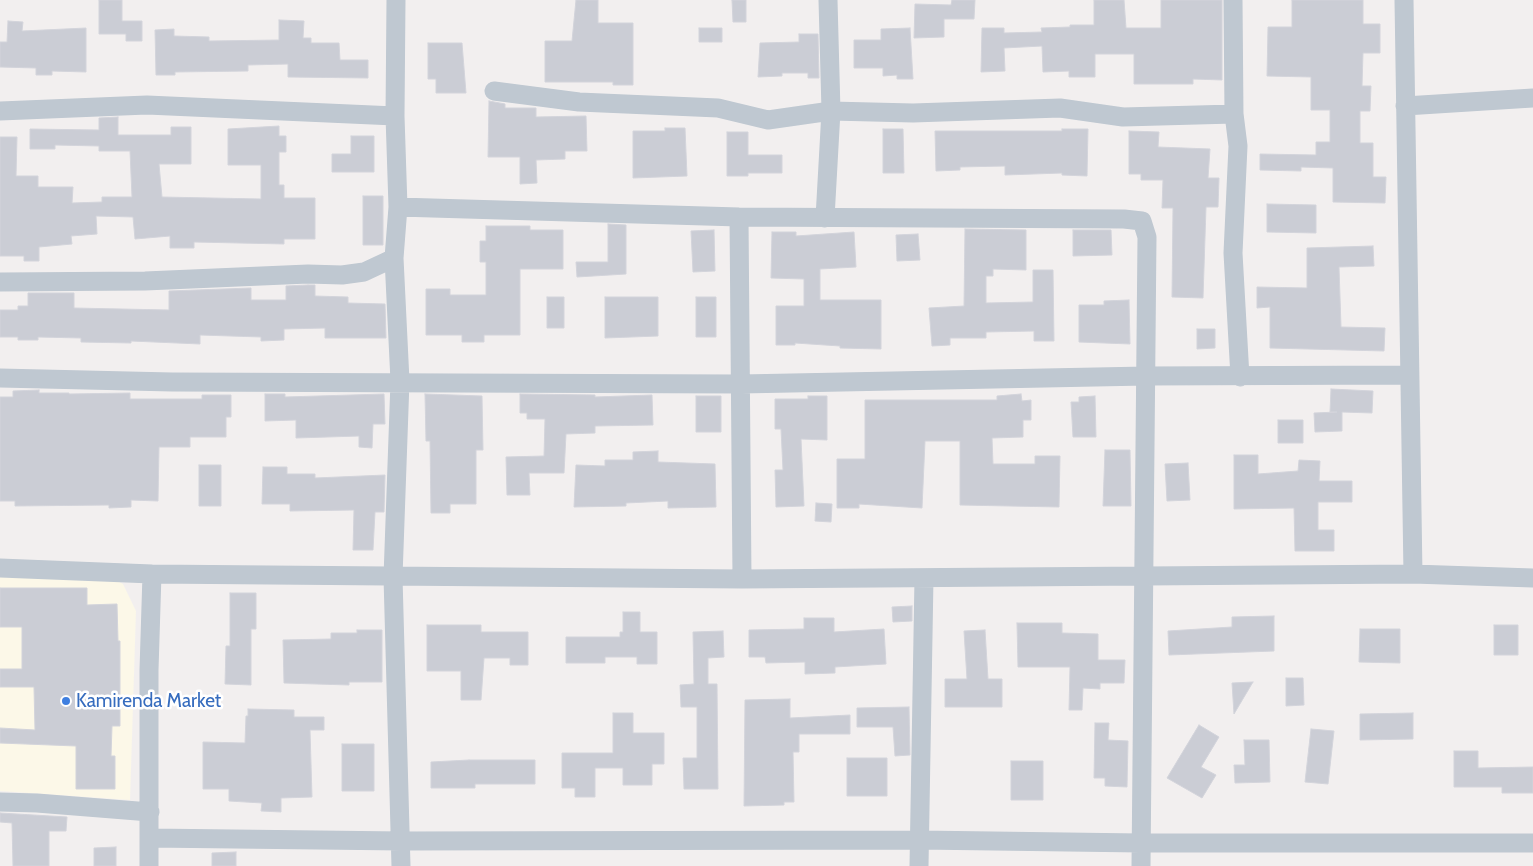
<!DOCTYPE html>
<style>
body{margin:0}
canvas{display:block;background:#f2efef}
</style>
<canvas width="1533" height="866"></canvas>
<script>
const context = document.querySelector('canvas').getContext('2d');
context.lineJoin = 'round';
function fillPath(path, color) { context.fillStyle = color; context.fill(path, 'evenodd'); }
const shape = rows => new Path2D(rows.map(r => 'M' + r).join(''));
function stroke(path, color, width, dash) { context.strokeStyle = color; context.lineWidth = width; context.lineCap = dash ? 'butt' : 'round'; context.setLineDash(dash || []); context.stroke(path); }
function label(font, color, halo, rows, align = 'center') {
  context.font = font + ' Cabin,sans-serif'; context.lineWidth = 5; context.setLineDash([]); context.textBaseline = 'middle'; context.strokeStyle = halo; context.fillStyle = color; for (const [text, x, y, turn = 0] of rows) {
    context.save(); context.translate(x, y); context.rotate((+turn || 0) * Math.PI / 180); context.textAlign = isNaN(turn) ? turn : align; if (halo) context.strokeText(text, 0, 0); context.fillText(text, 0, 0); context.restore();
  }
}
const commercial = shape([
 [0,575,112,578,123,584,136,611,130,800,0,791]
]);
const building = shape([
 [99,0,122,0,122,21,142,21,142,41,126,41,126,34,99,34,99,0],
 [576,0,598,0,598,23,633,23,633,85,613,85,613,82,545,82,545,41,572,41,576,0],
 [732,0,746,0,746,22,733,22,732,0],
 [952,0,975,0,974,19,944,19,944,37,914,38,915,4,951,5,952,0],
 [1094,0,1124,0,1126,28,1161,28,1161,0,1222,0,1222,80,1193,79,1193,84,1134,84,1134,54,1095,54,1095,77,1069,77,1069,71,1043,72,1042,46,1004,48,1005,71,981,72,982,28,1004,28,1004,33,1042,32,1041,28,1070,27,1070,25,1094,25,1094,0],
 [1292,0,1363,0,1363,24,1380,24,1380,53,1363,53,1362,86,1371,86,1370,111,1360,111,1360,143,1373,143,1373,177,1386,177,1385,203,1333,202,1333,168,1301,167,1301,171,1260,170,1260,154,1316,155,1316,142,1330,142,1330,110,1311,110,1311,77,1267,76,1268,27,1292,27,1292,0],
 [279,20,304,21,303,38,311,38,311,43,339,43,340,60,368,60,368,78,288,77,288,64,248,65,248,71,175,72,175,75,156,75,155,30,174,29,174,36,209,37,209,41,279,40,279,20],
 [8,21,23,22,22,31,86,28,86,72,52,71,52,75,36,75,36,68,0,67,0,42,7,42,8,21],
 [699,28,722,28,722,42,699,42,699,28],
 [910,28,913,79,897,79,897,75,883,76,883,68,854,68,854,40,881,40,881,29,910,28],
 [799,34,818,34,819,78,808,78,808,73,782,73,782,76,758,77,760,43,799,42,799,34],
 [428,43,462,43,466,93,436,93,436,79,428,79,428,43],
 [489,101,505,104,505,108,536,108,536,117,586,116,587,151,565,151,565,159,536,160,537,183,520,184,520,157,488,157,489,101],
 [118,117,118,135,171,135,171,127,191,127,191,164,159,164,162,197,261,199,261,165,228,165,228,129,279,126,279,136,286,136,286,152,279,152,279,185,284,185,284,198,315,198,315,239,284,239,284,244,194,242,194,248,170,248,170,236,135,239,133,217,96,216,97,234,71,236,72,244,39,247,39,261,24,261,24,256,0,256,0,137,17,137,16,176,38,176,38,187,73,187,72,203,102,202,102,197,132,197,130,151,99,151,99,146,55,145,55,149,30,149,30,129,99,130,99,118,118,117],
 [665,128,685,128,687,176,633,178,633,131,665,131,665,128],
 [883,129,903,129,904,173,883,173,883,129],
 [1062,129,1088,129,1087,176,1062,175,1062,173,1005,175,1005,166,960,167,960,170,936,171,935,131,1062,131,1062,129],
 [1129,131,1159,132,1158,147,1210,149,1208,178,1219,178,1218,207,1206,207,1203,298,1172,297,1173,208,1162,208,1163,180,1141,180,1141,174,1129,174,1129,131],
 [727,132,748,132,748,155,782,155,782,173,748,173,748,176,727,176,727,132],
 [351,136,374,136,374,172,332,172,332,154,351,154,351,136],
 [363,196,383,196,383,245,363,245,363,196],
 [1267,204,1316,205,1316,233,1267,232,1267,204],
 [608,224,626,225,626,274,577,277,576,262,608,262,608,224],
 [486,226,530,226,530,230,563,230,563,269,520,269,520,335,484,335,484,342,462,342,462,335,426,335,426,289,450,289,450,295,486,295,486,262,480,262,480,241,486,241,486,226],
 [965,229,1026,230,1026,270,993,269,993,276,986,276,986,303,1033,302,1033,270,1053,270,1054,341,1034,341,1034,331,986,332,986,338,950,338,950,345,932,346,929,308,964,306,965,229],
 [714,230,715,271,693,272,691,231,714,230],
 [1073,230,1111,230,1112,255,1073,256,1073,230],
 [772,232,796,232,796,236,854,232,856,267,820,269,820,300,881,300,881,349,840,348,840,346,795,343,795,345,776,345,776,306,804,306,804,279,771,278,772,232],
 [918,234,920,260,897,261,896,235,918,234],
 [1373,246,1374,266,1339,267,1341,327,1385,328,1384,351,1270,348,1270,307,1257,308,1257,287,1307,288,1307,248,1373,246],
 [308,285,315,285,315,296,348,297,348,303,385,304,386,338,325,338,325,328,284,329,284,340,261,341,261,337,200,335,200,344,131,341,131,343,81,342,81,338,38,337,38,340,18,340,18,337,0,337,0,310,18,310,18,306,28,306,28,293,74,293,74,308,169,310,169,291,251,288,251,300,286,300,286,286,308,285],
 [547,297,564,297,564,328,547,328,547,297],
 [605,297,658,297,658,336,605,338,605,297],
 [696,297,716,297,716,337,696,337,696,297],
 [1129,300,1130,344,1079,342,1079,305,1104,305,1104,301,1129,300],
 [1197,329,1215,329,1215,348,1197,349,1197,329],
 [1331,389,1373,391,1372,413,1342,412,1342,431,1315,432,1314,413,1337,412,1330,412,1331,389],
 [39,390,39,393,69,393,69,394,130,393,130,399,202,399,202,395,231,395,231,417,226,417,226,437,190,437,190,447,159,447,158,501,131,500,131,507,109,508,109,505,15,506,15,501,0,501,0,397,13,397,13,391,39,390],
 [265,394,285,394,285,397,384,394,385,424,373,424,372,448,359,447,359,436,296,438,296,420,265,421,265,394],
 [425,394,482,396,483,450,476,450,476,504,450,504,450,513,431,513,430,441,426,441,425,394],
 [520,394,595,395,595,397,652,395,653,425,595,426,595,433,566,434,564,473,529,473,530,495,507,495,506,457,544,456,545,419,527,419,527,413,520,413,520,394],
 [1021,394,1022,401,1031,400,1031,420,1023,420,1023,437,992,438,993,464,1035,464,1035,456,1060,456,1059,507,960,505,960,441,925,441,922,508,859,504,859,508,837,508,837,459,865,459,865,400,997,400,997,396,1021,394],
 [696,396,721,396,721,432,696,432,696,396],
 [808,396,827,396,827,440,801,439,804,506,776,507,775,470,783,470,781,429,775,429,775,399,808,399,808,396],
 [1095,396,1096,437,1073,437,1071,402,1079,402,1079,397,1095,396],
 [1278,420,1303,420,1303,443,1278,443,1278,420],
 [1105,450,1130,450,1131,506,1103,506,1105,450],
 [658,451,658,462,715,464,716,507,668,508,668,501,626,503,626,506,574,507,576,465,605,466,605,460,633,460,633,452,658,451],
 [1234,455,1258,455,1258,474,1298,471,1299,460,1320,461,1319,481,1352,481,1352,502,1318,502,1318,530,1334,530,1334,551,1295,551,1294,508,1234,509,1234,455],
 [1188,463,1190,500,1167,501,1165,464,1188,463],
 [199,465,221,465,221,506,199,506,199,465],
 [263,467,287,467,287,474,315,474,315,478,385,475,384,512,375,512,373,550,353,550,354,510,290,511,290,504,262,504,263,467],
 [816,503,832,504,831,522,815,521,816,503],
 [0,588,87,588,87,605,117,604,118,641,120,641,120,726,112,726,111,756,115,756,115,789,76,789,76,746,0,743,0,728,35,730,34,687,0,687,0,669,22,669,22,627,0,627,0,588],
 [230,593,256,593,256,629,251,629,251,685,225,684,226,646,230,646,230,593],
 [912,606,912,621,893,622,892,607,912,606],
 [623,612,640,612,640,632,657,632,657,664,637,664,637,657,605,657,605,663,566,663,566,637,620,637,620,632,623,632,623,612],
 [1274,616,1274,651,1169,655,1168,631,1232,627,1232,617,1274,616],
 [804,618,834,618,834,632,884,629,886,664,835,667,835,673,805,674,805,662,766,663,765,657,749,657,749,630,804,629,804,618],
 [1017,623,1062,623,1062,633,1098,634,1098,660,1125,660,1124,683,1100,683,1100,689,1083,688,1082,710,1069,710,1070,667,1018,667,1017,623],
 [427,625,481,625,481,632,528,632,528,665,510,665,510,658,484,658,481,700,461,700,461,671,427,671,427,625],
 [1494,625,1518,625,1518,655,1494,655,1494,625],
 [1360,629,1400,629,1400,663,1359,662,1360,629],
 [357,630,382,630,382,682,349,682,349,685,284,683,283,640,331,639,331,633,357,633,357,630],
 [985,630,988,679,1002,679,1002,707,945,707,945,679,967,679,964,631,985,630],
 [723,631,724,657,708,658,708,684,717,684,718,789,684,789,683,758,697,758,697,707,681,707,680,685,694,684,693,632,723,631],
 [1286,678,1303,678,1304,705,1286,706,1286,678],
 [1253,682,1234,714,1232,683,1253,682],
 [790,699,790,718,850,715,850,734,799,734,799,752,793,752,794,802,784,802,784,805,744,806,745,700,790,699],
 [909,707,910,755,895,756,893,727,857,727,857,708,909,707],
 [248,709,294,710,294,717,324,717,324,730,310,730,312,797,281,798,281,812,261,811,262,803,229,801,229,789,203,789,203,742,245,743,246,716,248,716,248,709],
 [613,713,633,713,633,733,664,733,664,764,652,764,652,785,623,785,623,768,595,768,595,797,575,797,575,788,562,788,562,753,613,753,613,713],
 [1413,713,1413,739,1360,740,1360,714,1413,713],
 [1095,723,1109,723,1108,740,1128,741,1127,787,1105,786,1105,778,1094,778,1095,723],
 [1199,725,1219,737,1201,767,1216,775,1202,798,1167,778,1199,725],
 [1311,729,1334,731,1328,784,1305,782,1311,729],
 [1244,740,1269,740,1270,782,1235,783,1234,765,1245,765,1244,740],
 [342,744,374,744,374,791,342,791,342,744],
 [1454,751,1478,751,1478,768,1533,767,1533,793,1502,793,1502,787,1454,787,1454,751],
 [847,758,887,758,887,796,847,796,847,758],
 [469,760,535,760,535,784,475,784,475,788,431,788,431,762,469,760],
 [1011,761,1043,761,1043,800,1011,800,1011,761],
 [0,813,67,817,66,831,49,831,49,866,13,866,12,823,0,822,0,813],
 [116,847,116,866,94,866,94,848,116,847],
 [236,852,236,866,212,866,212,853,236,852]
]);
const minor = shape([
 [396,0,395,116,398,207,394,258,400,381,393,577,401,866],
 [1233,0,1234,114,1238,146,1233,253,1240,377],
 [1404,0,1413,574],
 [494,91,579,102,718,108,768,120,831,111,913,113,1060,108,1123,117,1234,114],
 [1405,106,1533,98],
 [0,111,147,105,395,116],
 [398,207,739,217,1124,219,1142,221,1147,237,1141,866],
 [739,217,742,579],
 [825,218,831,111,828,0],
 [0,282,145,281,308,274,342,275,364,272,394,258],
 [0,378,172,382,741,384,1146,376,1409,375],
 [0,568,152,574,742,579,1413,574,1533,578],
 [0,802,37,803,150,812],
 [150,838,402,841,919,840,1141,843,1533,843],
 [149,866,149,670,152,574],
 [919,866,924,578]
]);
const markers = [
 [66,701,5,"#3f7fe0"]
];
const shopNames = [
 ["Kamirenda Market",76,701]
];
fillPath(commercial, '#fcf8e8');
fillPath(building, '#cbcdd5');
stroke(building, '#d3d4db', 1);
stroke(minor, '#bfc8d1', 19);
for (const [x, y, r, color] of markers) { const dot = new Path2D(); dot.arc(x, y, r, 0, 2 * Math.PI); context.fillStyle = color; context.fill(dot); stroke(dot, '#fff', 2); }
label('19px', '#366cbe', '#fff', shopNames, 'left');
</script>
